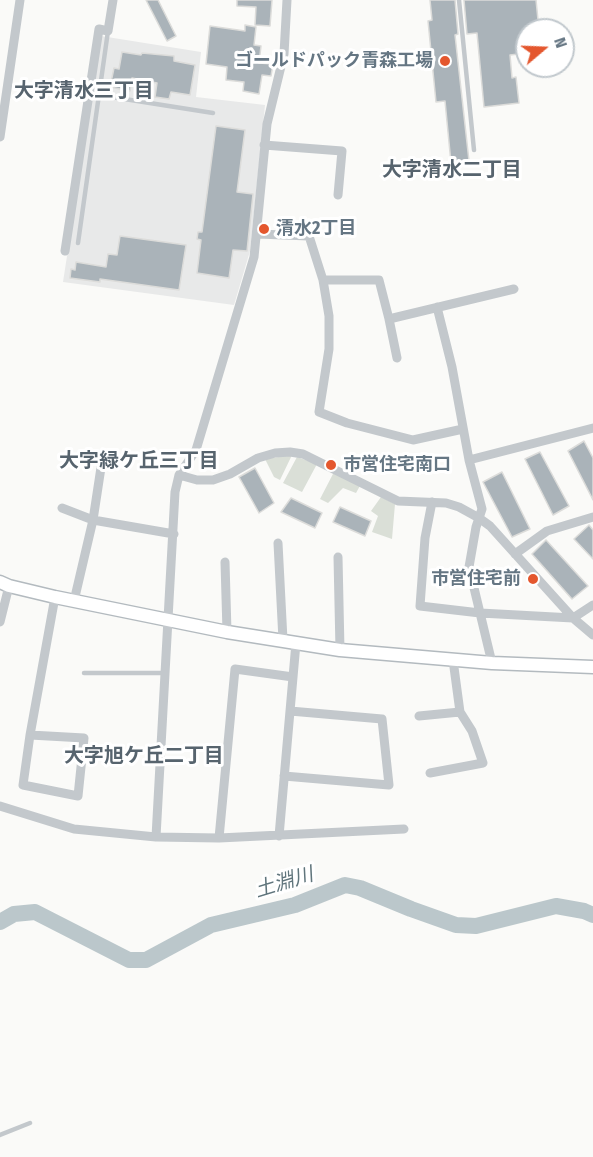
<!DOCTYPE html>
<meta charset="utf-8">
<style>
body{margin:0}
#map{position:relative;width:593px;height:1157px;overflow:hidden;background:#fafaf8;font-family:"Fira Sans Condensed",sans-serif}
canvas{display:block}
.north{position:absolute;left:515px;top:18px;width:60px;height:60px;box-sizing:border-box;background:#fff;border:2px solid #c1c8cd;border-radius:50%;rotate:71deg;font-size:16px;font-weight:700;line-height:24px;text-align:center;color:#657683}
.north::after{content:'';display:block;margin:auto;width:21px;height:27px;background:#e4572e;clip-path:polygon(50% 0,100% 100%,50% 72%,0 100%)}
</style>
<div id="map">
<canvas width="593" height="1157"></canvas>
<div class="north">N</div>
</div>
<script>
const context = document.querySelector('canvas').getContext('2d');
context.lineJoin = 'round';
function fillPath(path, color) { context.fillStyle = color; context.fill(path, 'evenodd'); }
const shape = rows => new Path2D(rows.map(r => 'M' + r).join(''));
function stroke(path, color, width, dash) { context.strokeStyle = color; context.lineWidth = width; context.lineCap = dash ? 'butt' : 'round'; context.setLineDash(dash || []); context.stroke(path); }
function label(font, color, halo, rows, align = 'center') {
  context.font = font + ' "Fira Sans Condensed","Noto Sans JP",sans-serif'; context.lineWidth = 6; context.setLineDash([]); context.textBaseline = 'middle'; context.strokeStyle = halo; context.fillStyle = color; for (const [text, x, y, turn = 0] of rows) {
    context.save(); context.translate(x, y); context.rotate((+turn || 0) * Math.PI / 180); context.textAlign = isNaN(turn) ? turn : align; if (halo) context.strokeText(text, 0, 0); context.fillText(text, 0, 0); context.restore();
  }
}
const built = shape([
 [101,36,201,52,196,97,265,105,250,251,234,305,63,282]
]);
const green = shape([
 [292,455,280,480,274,477,265,459],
 [297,457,317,464,302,492,283,483],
 [334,472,361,484,356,493,343,488,328,503,320,499],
 [381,497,395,504,392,539,372,532,378,516,371,511]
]);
const river = shape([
 [0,922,14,914,35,912,129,960,146,960,211,925,295,905,345,885,360,888,411,909,456,925,476,926,556,906,584,911,593,915]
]);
const building = shape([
 [146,0,158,0,176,36,167,41,146,0],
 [237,0,272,0,270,26,255,25,256,7,237,6,237,0],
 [430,0,455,0,458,34,455,35,469,161,451,163,445,101,436,102,428,21,432,20,430,0],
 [464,0,536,0,539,30,527,30,527,53,510,55,512,78,516,77,519,103,484,107,477,33,467,34,464,0],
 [245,25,256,27,254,45,261,46,259,63,273,64,271,76,262,75,259,94,243,91,244,82,226,80,227,67,206,64,210,26,245,31,245,25],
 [122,52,141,55,142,53,174,56,174,61,195,65,190,95,171,92,169,99,155,97,157,83,132,78,130,91,110,87,114,68,119,69,122,52],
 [216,126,245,130,237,192,253,194,247,251,233,250,229,278,197,273,201,240,197,239,198,232,202,232,216,126],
 [120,236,186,245,179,290,100,279,100,282,70,278,71,269,75,270,76,262,106,267,108,254,117,255,120,236],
 [584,441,593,458,593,500,568,451,584,441],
 [540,452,569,506,553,515,525,459,540,452],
 [255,468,274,503,259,513,239,477,255,468],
 [502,472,530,529,512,537,483,482,502,472],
 [291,498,322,513,315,528,281,512,291,498],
 [340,507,371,521,365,536,333,522,340,507],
 [589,525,593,530,593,559,574,539,589,525],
 [546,540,588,586,572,599,532,554,546,540]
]);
const lane = shape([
 [459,0,474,150],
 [99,95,213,113],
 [78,243,108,31],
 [84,673,164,673],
 [0,1135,30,1123]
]);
const street = shape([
 [287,0,284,54,267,124,254,257,196,450,179,475,175,492,156,837,219,838,404,829],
 [0,137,20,0],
 [264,145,342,151,338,195],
 [258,234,309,236,323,280,379,280,389,319,514,289],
 [65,251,99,29,108,31,113,0],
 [323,280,329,316,329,349,319,412,347,423,413,440,463,429],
 [437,307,452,367,469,460,482,509,476,527,469,567,492,663],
 [389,319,397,358],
 [469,460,593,428],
 [179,475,197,480,213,480,230,474,258,458,275,453,290,452,303,454,398,501,446,503,459,507,479,518,490,526,573,618,593,635],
 [432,502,425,538,420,606,480,613,573,618,593,605],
 [62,508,93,520,174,534],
 [278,543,283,640],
 [515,554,547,531,593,517],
 [338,557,340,650],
 [225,562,227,632],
 [74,601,93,520,102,461],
 [0,622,9,586],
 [419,716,460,712],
 [30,735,84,738,78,796,23,785,30,735,55,597],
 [430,773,483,763,472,731,460,712,453,660],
 [284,776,389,785,382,719,290,711],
 [0,806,74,829,156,837],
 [279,836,296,643],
 [219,838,235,669,293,677]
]);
const secondary = shape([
 [0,582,9,586,55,597,227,632,340,650,492,663,593,667]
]);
const markers = [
 [445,61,6,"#e4572e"],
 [264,229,6,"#e4572e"],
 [331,465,6,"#e4572e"],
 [533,579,6,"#e4572e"]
];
const poiNames = [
 ["ゴールドパック青森工場",433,61],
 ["清水2丁目",276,229,"left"],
 ["市営住宅南口",343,465,"left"],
 ["市営住宅前",521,579]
];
const neighbourhoodNames = [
 ["大字清水三丁目",84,91],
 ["大字清水二丁目",452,170],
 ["大字緑ケ丘三丁目",139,461],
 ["大字旭ケ丘二丁目",144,756]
];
const waterNames = [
 ["土淵川",284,883,-17]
];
fillPath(built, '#e8e9e9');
fillPath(green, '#dadfd7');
stroke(river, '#bbc7cb', 16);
fillPath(building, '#aab3b9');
stroke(building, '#dcdcda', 1.5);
stroke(secondary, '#b3babf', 15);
stroke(lane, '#c3c8cc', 4.5);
stroke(street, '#c3c8cc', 9);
stroke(secondary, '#fff', 12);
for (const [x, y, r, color] of markers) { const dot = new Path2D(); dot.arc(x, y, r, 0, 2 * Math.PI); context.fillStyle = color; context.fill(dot); stroke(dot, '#fff', 2); }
label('bold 18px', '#657683', '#fff', poiNames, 'right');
label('bold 20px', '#57646e', '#fff', neighbourhoodNames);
label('italic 20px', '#60757c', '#fff', waterNames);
</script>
